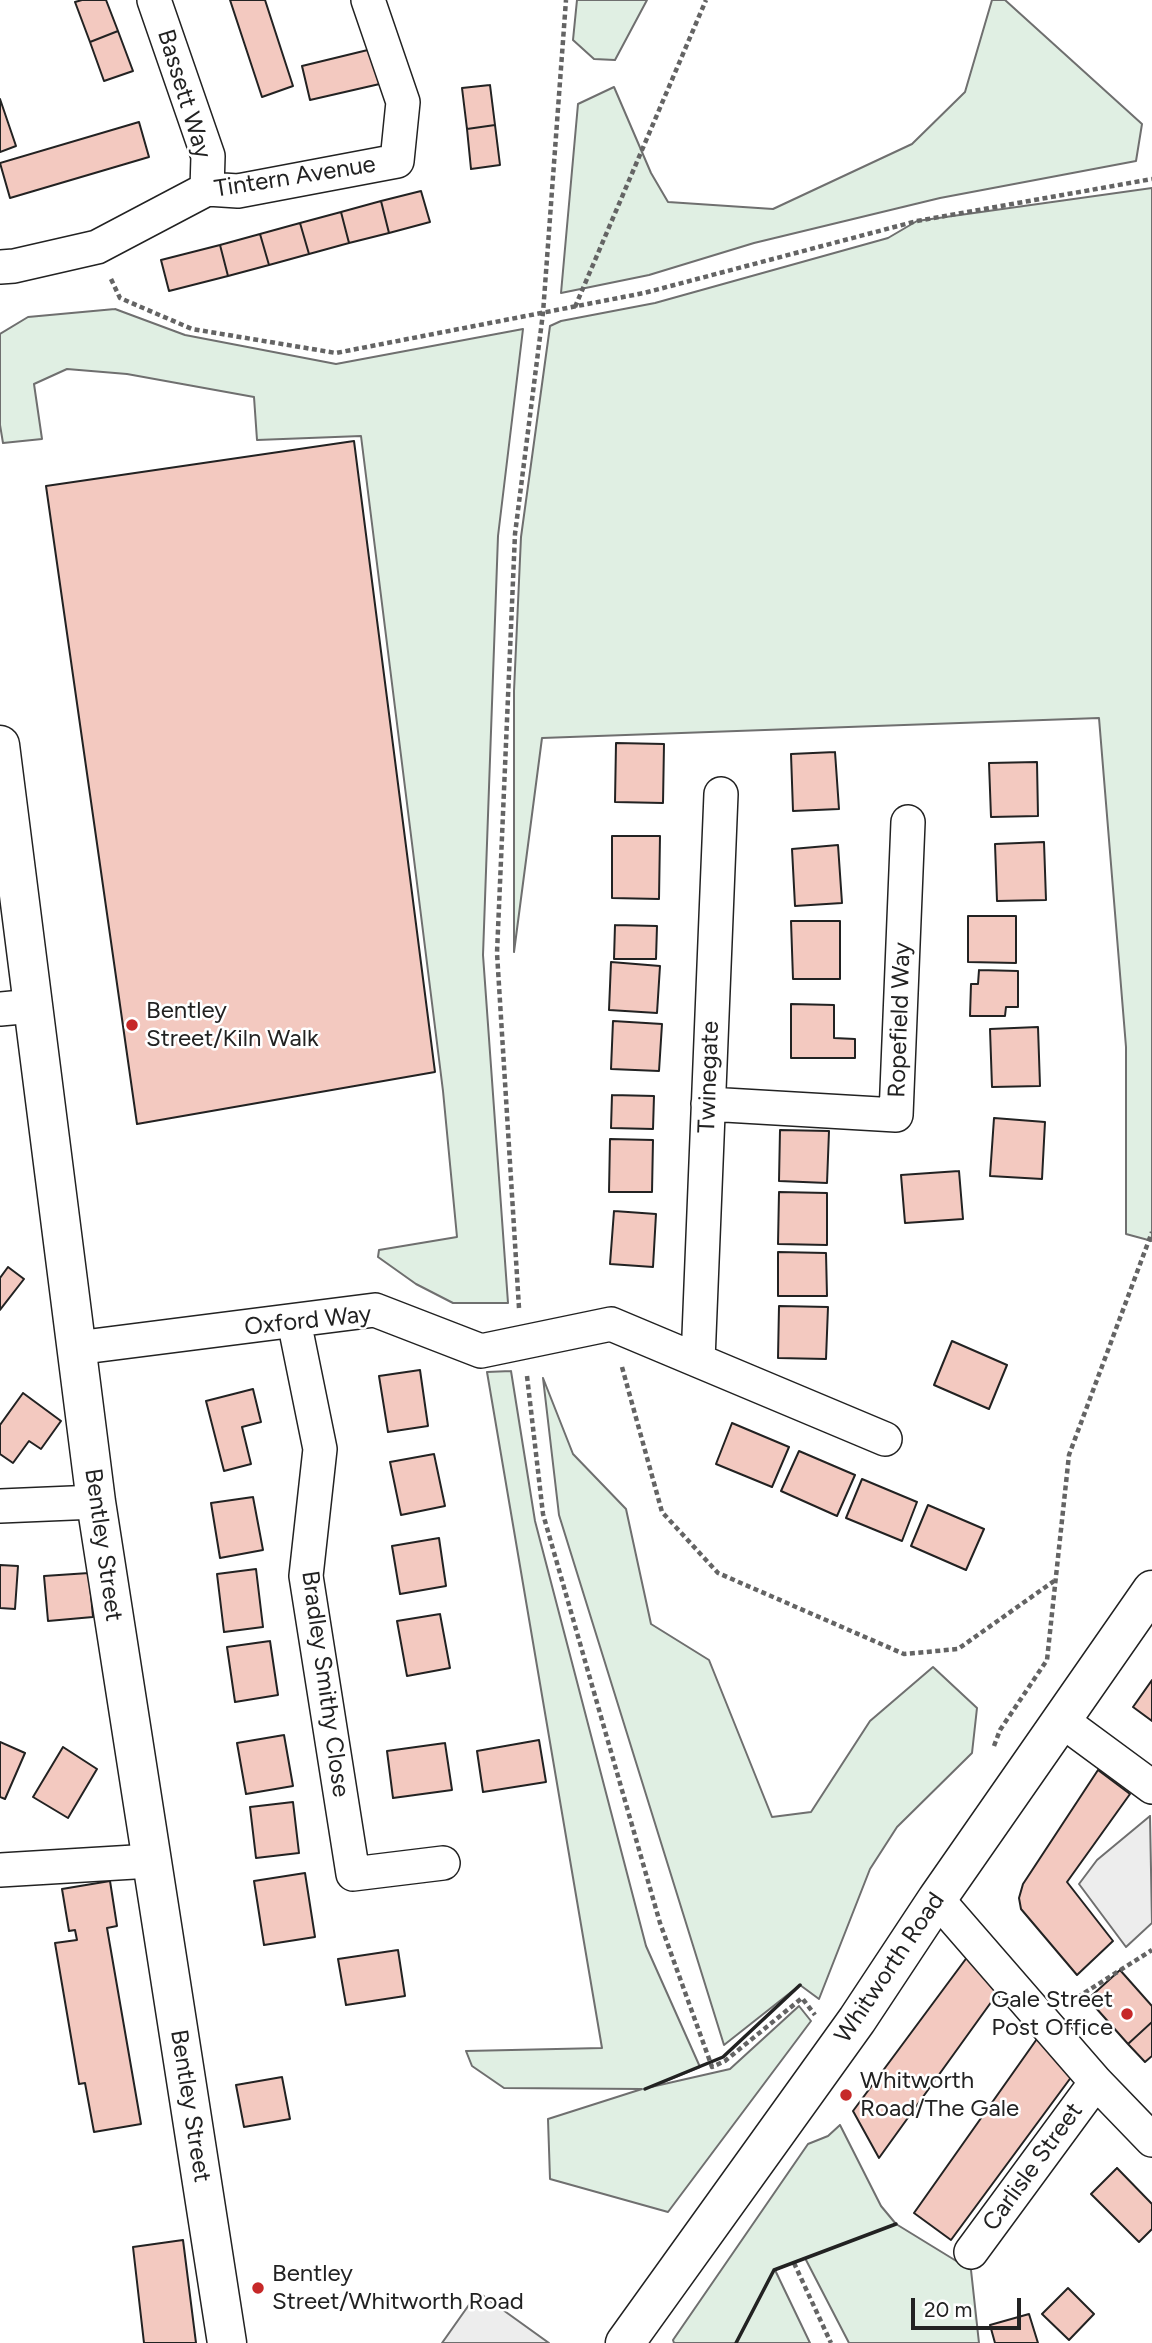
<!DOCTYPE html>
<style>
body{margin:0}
#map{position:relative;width:1152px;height:2343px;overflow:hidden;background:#fff;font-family:Figtree,sans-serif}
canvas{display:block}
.scale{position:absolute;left:911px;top:2298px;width:110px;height:32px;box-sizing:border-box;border:4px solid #222;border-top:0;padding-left:9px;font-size:21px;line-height:24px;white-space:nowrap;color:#222;-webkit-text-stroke:5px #fff;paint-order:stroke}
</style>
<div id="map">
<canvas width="1152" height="2343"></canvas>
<div class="scale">20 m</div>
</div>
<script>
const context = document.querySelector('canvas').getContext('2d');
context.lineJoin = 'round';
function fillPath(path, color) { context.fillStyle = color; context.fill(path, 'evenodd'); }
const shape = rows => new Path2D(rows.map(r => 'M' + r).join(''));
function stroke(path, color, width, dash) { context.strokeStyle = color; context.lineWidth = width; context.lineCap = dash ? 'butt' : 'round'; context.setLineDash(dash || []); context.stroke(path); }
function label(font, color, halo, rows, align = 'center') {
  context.font = font + ' Figtree,sans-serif'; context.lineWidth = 5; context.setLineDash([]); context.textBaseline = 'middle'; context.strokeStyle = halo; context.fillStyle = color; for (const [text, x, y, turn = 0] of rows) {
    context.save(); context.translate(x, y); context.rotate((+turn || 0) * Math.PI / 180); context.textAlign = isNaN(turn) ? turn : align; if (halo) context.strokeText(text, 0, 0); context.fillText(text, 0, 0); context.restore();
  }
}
const green = shape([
 [577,0,647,0,615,60,594,59,573,40,577,0],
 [992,0,1005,0,1142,124,1136,161,940,198,754,243,649,275,561,293,578,104,614,87,651,173,668,202,773,209,912,144,965,92,992,0],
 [1152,188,1152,1241,1126,1234,1126,1047,1099,718,542,738,514,952,514,691,521,537,550,326,561,321,655,303,888,238,917,221,1152,188],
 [115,309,185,335,336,364,523,329,498,536,483,955,508,1303,453,1303,416,1284,378,1257,379,1250,457,1237,443,1091,361,436,257,440,254,397,127,374,67,369,34,384,42,439,3,443,0,425,0,334,28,317,115,309],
 [511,1371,535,1521,646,1946,700,2067,651,2087,730,2069,799,2006,811,2021,668,2212,550,2179,548,2119,642,2089,504,2088,472,2066,466,2051,602,2048,487,1372,511,1371],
 [543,1378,573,1454,626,1509,651,1624,709,1660,772,1817,811,1812,870,1721,933,1667,977,1708,972,1753,897,1827,870,1869,819,1999,800,1985,724,2045,559,1515,543,1378],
 [840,2125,881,2206,896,2224,971,2270,979,2343,849,2343,805,2258,775,2270,810,2343,674,2343,673,2340,808,2144,828,2136,840,2125]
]);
const parking = shape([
 [1150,1816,1152,1923,1126,1947,1079,1884,1097,1860,1150,1816],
 [478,2292,549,2343,442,2343,478,2292]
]);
const building = shape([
 [82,0,106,0,118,31,90,42,75,2,82,0],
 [230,0,265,0,293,86,262,97,230,0],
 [118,31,133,71,104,81,90,42,118,31],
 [376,48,384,83,310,100,302,66,376,48],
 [490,85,495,125,467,129,462,88,490,85],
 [0,99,16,146,0,152,0,99],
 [139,122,149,157,10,198,0,163,139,122],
 [495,125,500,165,471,169,467,129,495,125],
 [421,191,430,222,389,233,381,201,421,191],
 [381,201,389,233,349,243,341,212,381,201],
 [341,212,349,243,309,254,300,223,341,212],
 [300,223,309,254,269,265,260,234,300,223],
 [260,234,269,265,228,276,220,245,260,234],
 [220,245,228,276,169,291,161,260,220,245],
 [354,441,435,1072,137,1124,46,486,354,441],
 [616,743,664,744,663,803,615,802,616,743],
 [835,752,839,809,793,811,791,754,835,752],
 [1037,762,1038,816,991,817,989,763,1037,762],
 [612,836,660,836,659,899,612,898,612,836],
 [1044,842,1046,900,997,901,995,844,1044,842],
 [838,845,842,903,795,906,792,849,838,845],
 [968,916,1016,916,1016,963,968,962,968,916],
 [791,921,840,921,840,979,793,979,791,921],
 [615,925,657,926,656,959,614,959,615,925],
 [611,962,660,966,657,1013,609,1010,611,962],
 [979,970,1018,971,1018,1007,1006,1007,1005,1016,970,1016,971,984,978,984,979,970],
 [791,1004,834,1005,834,1038,855,1039,855,1058,791,1058,791,1004],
 [613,1021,662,1024,659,1071,611,1069,613,1021],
 [1038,1027,1040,1086,992,1087,990,1029,1038,1027],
 [612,1095,654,1096,653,1129,611,1128,612,1095],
 [994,1118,1045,1122,1042,1179,990,1176,994,1118],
 [780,1130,829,1131,827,1183,779,1181,780,1130],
 [610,1139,653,1140,652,1192,609,1192,610,1139],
 [959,1171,963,1219,905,1223,901,1175,959,1171],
 [779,1192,827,1193,827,1245,778,1244,779,1192],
 [614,1211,656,1214,653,1267,610,1264,614,1211],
 [778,1252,826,1253,827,1296,778,1296,778,1252],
 [8,1267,24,1279,0,1310,0,1278,8,1267],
 [779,1306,828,1307,826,1359,778,1358,779,1306],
 [952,1341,1007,1365,989,1409,934,1385,952,1341],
 [420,1370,428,1426,388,1432,379,1376,420,1370],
 [253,1389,261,1422,242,1427,251,1464,224,1471,206,1401,253,1389],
 [23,1393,61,1421,41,1449,29,1441,13,1463,0,1454,0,1425,23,1393],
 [732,1423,789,1447,772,1487,716,1464,732,1423],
 [799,1451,855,1475,837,1516,781,1491,799,1451],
 [434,1454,445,1506,401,1515,390,1462,434,1454],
 [862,1479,917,1502,902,1541,846,1518,862,1479],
 [253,1497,263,1550,220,1558,211,1503,253,1497],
 [928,1505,984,1529,966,1570,911,1546,928,1505],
 [439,1538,446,1586,400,1594,392,1546,439,1538],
 [0,1565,18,1566,15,1609,0,1608,0,1565],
 [256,1569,263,1627,224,1632,217,1574,256,1569],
 [89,1573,93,1617,48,1621,44,1576,89,1573],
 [440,1614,450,1668,407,1676,397,1621,440,1614],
 [270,1641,278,1695,235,1702,227,1647,270,1641],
 [1152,1680,1152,1721,1133,1707,1152,1680],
 [284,1735,293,1786,246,1794,237,1743,284,1735],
 [539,1740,546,1782,483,1792,477,1751,539,1740],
 [0,1742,25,1753,5,1799,0,1797,0,1742],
 [445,1743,452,1790,393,1798,387,1751,445,1743],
 [63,1747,97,1769,68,1818,33,1797,63,1747],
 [1098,1770,1130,1794,1067,1882,1113,1941,1077,1975,1021,1909,1019,1898,1023,1884,1098,1770],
 [293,1802,299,1853,256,1858,250,1807,293,1802],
 [305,1873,315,1937,264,1945,254,1881,305,1873],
 [110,1881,117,1926,107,1928,141,2124,94,2132,85,2083,79,2084,55,1943,77,1940,75,1930,69,1931,62,1889,110,1881],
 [398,1950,405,1996,346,2005,338,1959,398,1950],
 [968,1956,997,1994,879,2158,853,2111,968,1956],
 [1120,1970,1152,2006,1152,2022,1128,2044,1088,1999,1120,1970],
 [1152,2022,1152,2056,1145,2062,1128,2044,1152,2022],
 [1039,2036,1072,2076,951,2240,914,2213,1039,2036],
 [282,2077,290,2119,244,2127,236,2085,282,2077],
 [1117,2168,1152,2204,1152,2229,1139,2242,1091,2194,1117,2168],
 [183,2240,196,2343,144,2343,133,2247,183,2240],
 [1068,2288,1094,2314,1069,2340,1042,2314,1068,2288],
 [1029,2314,1038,2343,995,2343,990,2325,1029,2314]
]);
const path = shape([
 [111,279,120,298,192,329,336,353,644,293,917,221,1152,179],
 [575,307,706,0],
 [519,1308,497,953,515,534,543,313,566,0],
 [622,1367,662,1512,718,1573,904,1654,958,1649,1054,1581],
 [527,1376,543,1514,660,1923,712,2067,725,2061,802,1998,815,2015],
 [994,1746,1000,1730,1047,1660,1069,1455,1152,1232],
 [1070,2002,1152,1950],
 [794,2263,831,2343]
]);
const street = shape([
 [154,0,208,156,207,189],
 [0,267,14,266,97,247,207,189,238,191,397,161,403,102,368,0],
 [0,1009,33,1006],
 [708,1104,896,1115,908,822],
 [294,1321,320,1449,306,1576,353,1874,443,1863],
 [76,1348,375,1310,481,1351,611,1324,885,1439],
 [698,1360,721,794],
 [0,1506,96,1502],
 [1061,1720,1152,1787],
 [0,1870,151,1861],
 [937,1899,1096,2082,1152,2140],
 [971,2252,1096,2082]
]);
const secondary = shape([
 [0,745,96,1502,227,2343]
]);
const primary = shape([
 [625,2343,857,2020,937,1899,1152,1590]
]);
const wall = shape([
 [645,2089,723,2057,800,1985],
 [736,2343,774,2270,896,2224]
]);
const markers = [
 [132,1025,7,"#c62828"],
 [1127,2014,7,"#c62828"],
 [846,2095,7,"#c62828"],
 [258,2288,7,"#c62828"]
];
const streetNames = [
 ["Bassett Way",184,94,73],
 ["Tintern Avenue",295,177,-9],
 ["Ropefield Way",900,1020,-88],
 ["Twinegate",709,1077,-88],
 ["Oxford Way",308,1321,-6],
 ["Bentley Street",103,1545,82],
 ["Bradley Smithy Close",325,1684,82],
 ["Whitworth Road",890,1968,-56],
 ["Bentley Street",190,2106,81],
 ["Carlisle Street",1033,2167,-54]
];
const poiNames = [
 ["Bentley",146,1011],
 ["Street/Kiln Walk",146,1039],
 ["Gale Street",1113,2000,"right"],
 ["Post Office",1113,2028,"right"],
 ["Whitworth",860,2081],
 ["Road/The Gale",860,2109],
 ["Bentley",272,2274],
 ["Street/Whitworth Road",272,2302]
];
fillPath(green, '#e0efe3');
stroke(green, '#6f6f6f', 2);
fillPath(parking, '#ededed');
stroke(parking, '#6f6f6f', 2);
fillPath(building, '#f3c9c0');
stroke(building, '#222', 2);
stroke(street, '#222', 36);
stroke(secondary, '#222', 41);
stroke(primary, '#222', 41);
stroke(path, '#646464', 4.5, [5, 3.5]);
stroke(street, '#fff', 33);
stroke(secondary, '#fff', 38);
stroke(primary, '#fff', 38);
stroke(wall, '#222', 3.5);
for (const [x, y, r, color] of markers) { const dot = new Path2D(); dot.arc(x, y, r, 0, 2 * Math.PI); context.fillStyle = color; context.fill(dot); stroke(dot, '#fff', 2.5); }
label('24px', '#222', '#fff', streetNames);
label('24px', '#222', '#fff', poiNames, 'left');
</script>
